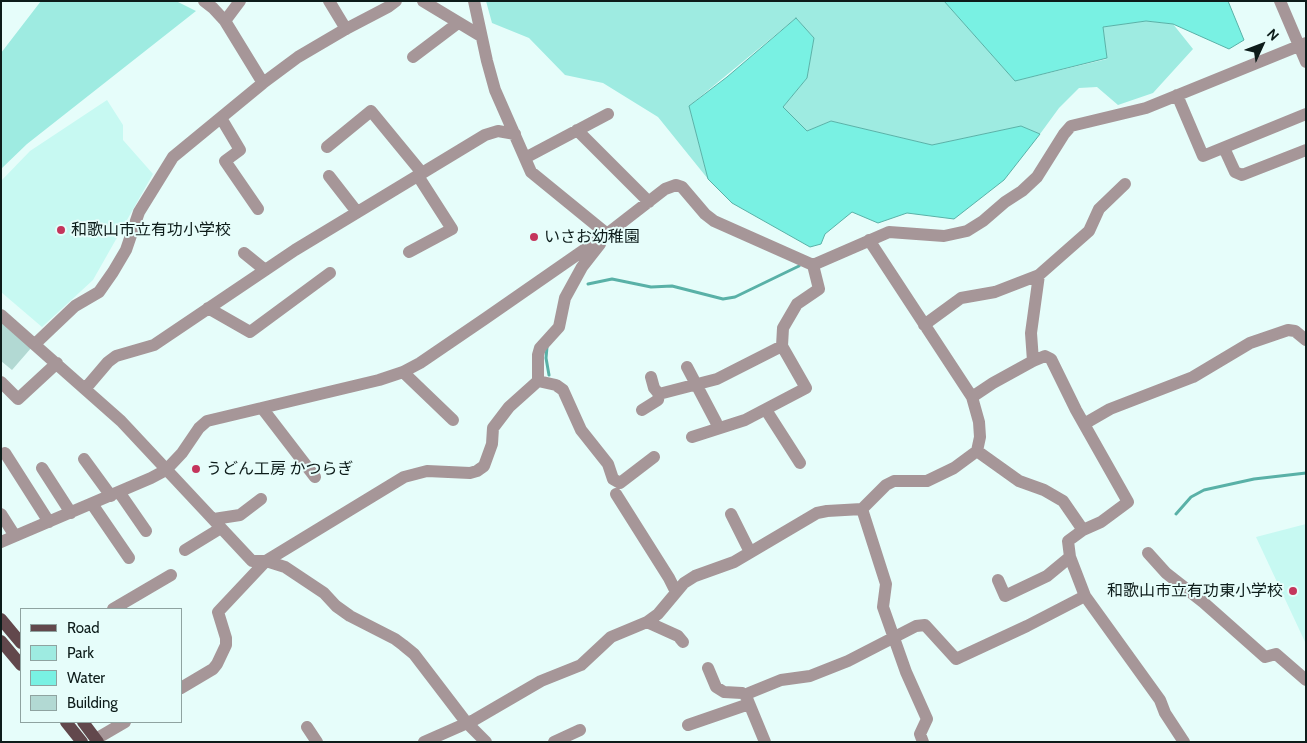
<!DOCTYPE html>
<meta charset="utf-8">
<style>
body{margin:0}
#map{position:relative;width:1307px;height:743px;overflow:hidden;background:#e6fdfa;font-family:Cabin,sans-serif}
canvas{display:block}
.frame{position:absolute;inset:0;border:2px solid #0d1c1a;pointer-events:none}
.legend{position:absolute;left:20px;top:608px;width:162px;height:115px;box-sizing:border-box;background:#e6fdfa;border:1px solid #8fa3a0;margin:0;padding:6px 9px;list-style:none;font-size:15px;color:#0d1c1a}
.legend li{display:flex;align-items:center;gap:10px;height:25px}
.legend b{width:25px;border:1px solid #8fa3a0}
.north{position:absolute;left:1237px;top:20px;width:50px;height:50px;-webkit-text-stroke:4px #e6fdfa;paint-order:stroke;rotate:47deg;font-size:14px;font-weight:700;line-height:20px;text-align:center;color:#0d1c1a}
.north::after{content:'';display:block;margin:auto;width:18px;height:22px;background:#0d1c1a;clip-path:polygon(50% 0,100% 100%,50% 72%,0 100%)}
</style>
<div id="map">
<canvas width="1307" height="743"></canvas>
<div class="frame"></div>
<ul class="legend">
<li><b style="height:6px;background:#62484c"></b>Road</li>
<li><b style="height:14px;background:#9eebe1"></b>Park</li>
<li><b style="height:14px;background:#79f1e3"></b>Water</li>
<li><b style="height:14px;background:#b2d9d3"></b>Building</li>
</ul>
<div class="north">N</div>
</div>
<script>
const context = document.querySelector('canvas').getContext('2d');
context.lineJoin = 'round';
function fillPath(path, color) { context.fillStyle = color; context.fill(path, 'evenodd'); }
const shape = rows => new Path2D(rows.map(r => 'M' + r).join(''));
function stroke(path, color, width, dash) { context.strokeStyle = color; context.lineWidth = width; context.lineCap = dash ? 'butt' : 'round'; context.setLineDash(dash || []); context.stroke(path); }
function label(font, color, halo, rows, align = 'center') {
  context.font = font + ' Cabin,"Noto Sans JP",sans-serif'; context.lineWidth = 4; context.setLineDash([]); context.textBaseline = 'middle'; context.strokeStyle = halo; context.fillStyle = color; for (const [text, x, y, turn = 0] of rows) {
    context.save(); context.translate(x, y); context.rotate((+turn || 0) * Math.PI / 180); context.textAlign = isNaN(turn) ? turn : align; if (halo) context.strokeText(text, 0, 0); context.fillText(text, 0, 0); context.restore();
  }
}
const built = shape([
 [107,100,123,125,123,140,153,174,93,280,42,327,1,292,1,181,30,151],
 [1306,524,1306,644,1256,537]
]);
const green = shape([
 [41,1,176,1,196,11,27,144,1,169,1,53],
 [486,1,944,1,1015,81,1107,59,1103,27,1146,21,1173,24,1193,49,1153,93,1118,105,1097,87,1079,88,1059,108,1040,134,1021,126,932,145,831,121,807,131,783,107,807,78,814,38,796,18,689,106,708,179,658,117,603,83,565,75,529,38,492,23]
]);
const water = shape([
 [944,1,1228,1,1244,40,1229,49,1173,24,1146,21,1103,27,1107,58,1015,81,944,1],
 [796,18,814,38,807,78,783,107,807,131,831,121,932,145,1021,126,1040,134,1004,180,954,219,907,213,878,223,852,212,825,234,821,244,810,247,732,203,708,179,689,106,727,77,796,18]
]);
const stream = shape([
 [588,284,612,279,651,287,672,286,723,299,735,297,799,266],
 [547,347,546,358,549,375],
 [1176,514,1191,497,1204,490,1254,479,1306,473]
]);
const building = shape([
 [1,320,32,347,12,370,1,361]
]);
const minor = shape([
 [204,1,213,8,225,21,263,83],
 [329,1,346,29],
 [423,1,481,36],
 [474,1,487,61,495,90,531,172,607,234],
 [1280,1,1306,62],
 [225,21,240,1],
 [413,57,458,23],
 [1177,95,1203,156,1306,114],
 [221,118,240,150,225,161,258,209],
 [577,130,649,202],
 [327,147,371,111,422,173],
 [1224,148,1235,172,1242,175,1306,150],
 [525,158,608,114],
 [329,176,357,212],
 [409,252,452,229,418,176],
 [244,253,265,270],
 [208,308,250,332,330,273],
 [1,315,121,421,252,561,266,561,285,567,324,593,336,606,350,616,395,639,403,645,414,654,466,722,486,742],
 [924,325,961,298,995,292,1039,275,1089,231,1099,209,1125,184],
 [35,344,75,306,99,292,113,272,126,250,139,212,173,157,263,83,298,57,344,30,388,7,396,1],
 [1033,361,1031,333,1039,275],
 [687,367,716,422],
 [403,372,453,420],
 [538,381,556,385,563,390,581,430,608,464,613,479,620,483,654,457],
 [1,382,18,399,57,363],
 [85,389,108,362,116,356,154,345,295,250,485,135,498,131,515,134],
 [659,394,717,379,782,346],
 [972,397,993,383,1033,361,1045,356,1051,359,1076,410,1128,502,1101,522,1083,530,1068,541,1070,557,1085,596,1160,700,1165,713,1184,742],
 [262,408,315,477],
 [642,410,658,400,659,394,654,388,651,377],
 [766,410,800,463],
 [1084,424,1110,409,1193,377,1250,343,1288,330,1295,331,1306,340],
 [692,437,745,420,806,388,782,346,783,328,797,304,819,289,813,265],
 [977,451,1019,481,1044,490,1063,501,1083,530],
 [5,453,49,522],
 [84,459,111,496],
 [42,468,71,513],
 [119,492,146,531],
 [616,494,669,578,676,592],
 [92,504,129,558],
 [862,509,886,584,883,607,906,672,927,719,920,734,923,742],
 [1,514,15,536],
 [731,514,750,552],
 [214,519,240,515,261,499],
 [1,542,151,478,166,470,182,453,199,428,207,421,379,380,403,372,420,363,486,318,607,234,665,189,676,185,682,187,705,214,714,221,813,265,889,232,944,236,967,231,983,221,1005,202,1022,191,1037,177,1064,134,1071,126,1146,108,1306,43],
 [185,550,221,528],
 [1148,553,1166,573,1203,602,1265,657,1276,654,1306,680],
 [998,580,1005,596,1047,576,1070,557],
 [113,609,171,575],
 [647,622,678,636,683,642],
 [708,668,716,687,724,692,742,693,746,696,765,742],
 [181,688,213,669,217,664,226,645,226,638,218,612,266,561,404,477,427,471,470,473,477,471,484,466,492,444,493,428,509,407,538,381,538,355,540,348,559,327,565,298,582,267,600,244],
 [746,696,749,693,781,680,810,676,848,661,916,626,925,625,956,659,1027,626,1085,596],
 [688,725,749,704],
 [307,727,317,742],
 [96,739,125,722],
 [424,742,474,720,541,681,581,665,611,637,647,622,658,614,684,583,695,576,734,562,817,513,827,511,862,509,886,485,894,481,927,481,954,468,977,451,980,437,979,422,972,397,869,240],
 [554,742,580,730]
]);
const major = shape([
 [1,619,21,643],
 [1,641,21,665],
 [66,722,82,742],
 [83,722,98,742]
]);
const markers = [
 [61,230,5,"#c4355c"],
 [534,237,5,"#c4355c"],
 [196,469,5,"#c4355c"],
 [1293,591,5,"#c4355c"]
];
const poiNames = [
 ["和歌山市立有功小学校",71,230],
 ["いさお幼稚園",544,237],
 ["うどん工房 かつらぎ",206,469],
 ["和歌山市立有功東小学校",1283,591,"right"]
];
fillPath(built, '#c7f9f2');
fillPath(green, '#9eebe1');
fillPath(water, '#79f1e3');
stroke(water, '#59b1a7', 1);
stroke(stream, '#59b1a7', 3);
fillPath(building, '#b2d9d3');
stroke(minor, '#a69698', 12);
stroke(major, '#62484c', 12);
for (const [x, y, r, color] of markers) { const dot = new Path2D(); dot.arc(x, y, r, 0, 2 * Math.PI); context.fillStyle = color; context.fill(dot); stroke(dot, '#e6fdfa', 2); }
label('16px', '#0d1c1a', '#e6fdfa', poiNames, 'left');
</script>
